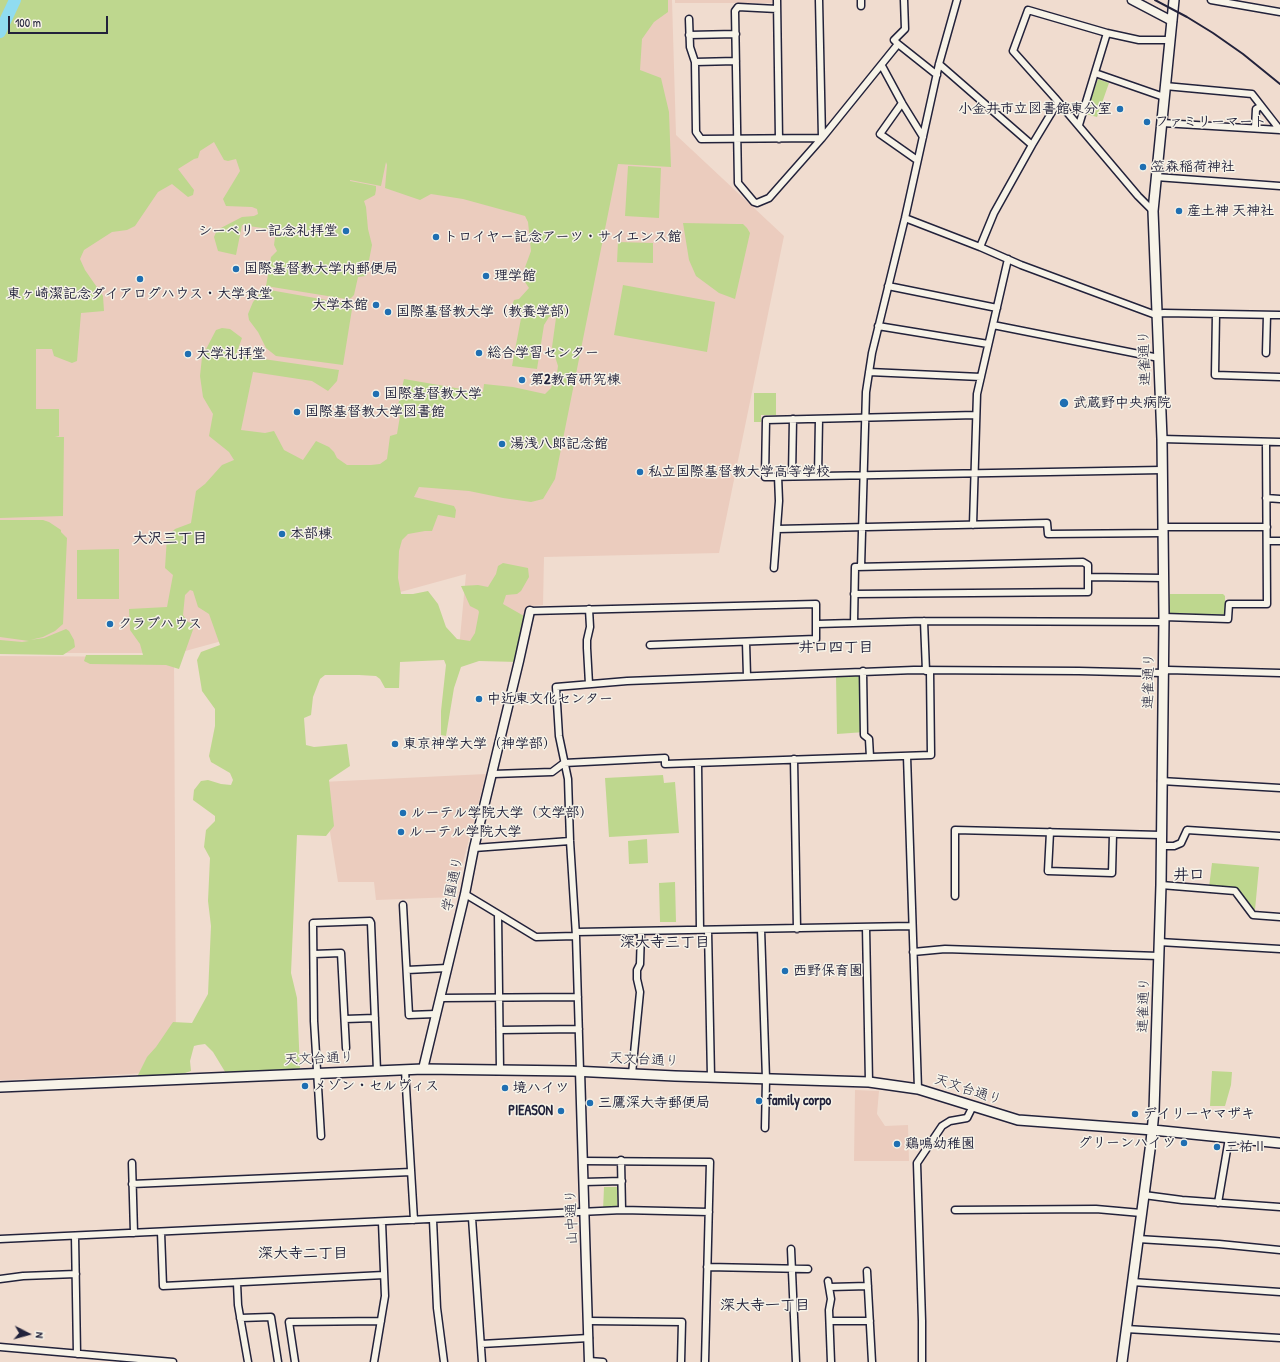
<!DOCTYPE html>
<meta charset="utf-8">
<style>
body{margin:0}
#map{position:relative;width:1280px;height:1362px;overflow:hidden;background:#f0dccf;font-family:"Patrick Hand",sans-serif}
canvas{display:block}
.north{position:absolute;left:8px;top:1314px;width:40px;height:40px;-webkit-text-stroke:3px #f7f3e8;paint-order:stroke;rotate:96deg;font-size:11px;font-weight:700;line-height:16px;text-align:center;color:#22223b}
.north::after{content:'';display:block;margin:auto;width:14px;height:18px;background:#22223b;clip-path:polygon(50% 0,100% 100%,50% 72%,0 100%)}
.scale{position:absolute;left:8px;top:16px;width:100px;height:18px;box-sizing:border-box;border:2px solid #22223b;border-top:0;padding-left:5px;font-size:12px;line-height:14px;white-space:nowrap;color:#22223b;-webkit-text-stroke:3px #f7f3e8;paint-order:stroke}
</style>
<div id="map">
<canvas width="1280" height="1362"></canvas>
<div class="north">N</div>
<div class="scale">100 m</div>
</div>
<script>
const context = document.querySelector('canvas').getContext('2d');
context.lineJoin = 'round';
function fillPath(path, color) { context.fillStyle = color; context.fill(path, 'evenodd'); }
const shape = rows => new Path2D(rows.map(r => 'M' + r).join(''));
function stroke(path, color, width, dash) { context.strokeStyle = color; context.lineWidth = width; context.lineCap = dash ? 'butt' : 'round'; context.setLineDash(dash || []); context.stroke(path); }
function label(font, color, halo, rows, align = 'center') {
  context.font = font + ' "Patrick Hand","Klee One",sans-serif'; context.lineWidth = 3; context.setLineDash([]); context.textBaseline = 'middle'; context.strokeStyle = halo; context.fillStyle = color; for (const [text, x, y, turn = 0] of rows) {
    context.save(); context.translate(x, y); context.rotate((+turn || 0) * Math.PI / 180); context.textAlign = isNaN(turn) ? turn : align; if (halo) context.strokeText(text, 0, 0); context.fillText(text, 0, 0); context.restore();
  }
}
const built = shape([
 [338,0,672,0,676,135,784,236,719,553,544,557,543,605,530,606,518,658,458,659,466,574,178,653,0,653,0,206],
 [675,0,774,0,774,3,675,3],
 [0,656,174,657,176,1051,163,1072,43,1079,0,1080],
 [486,774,454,897,376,900,374,882,338,882,322,782],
 [855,1090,879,1091,877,1114,885,1126,908,1125,909,1161,854,1161]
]);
const green = shape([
 [0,0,668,0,668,12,654,22,642,39,640,70,661,78,669,112,671,167,618,164,555,479,543,499,531,502,503,498,469,491,419,487,414,497,454,506,456,510,455,518,438,515,432,531,425,531,408,534,402,540,399,551,398,578,401,594,413,594,428,591,438,604,446,627,457,639,470,641,475,633,479,612,478,610,470,606,461,586,478,585,488,587,496,574,498,566,503,563,528,568,529,577,521,591,517,594,506,595,503,604,524,616,518,662,479,661,461,667,454,688,446,736,441,735,441,711,446,665,444,660,400,662,399,688,385,688,380,679,376,676,359,675,325,675,320,679,313,697,311,715,304,718,306,745,314,747,347,744,350,766,329,780,334,826,326,836,297,835,291,973,297,998,300,1070,227,1075,213,1052,205,1044,198,1045,194,1046,190,1061,191,1071,182,1074,137,1077,147,1057,156,1047,173,1022,192,1023,208,994,211,926,208,901,210,858,204,847,206,830,215,821,215,816,193,800,194,790,201,781,208,780,221,784,231,785,233,780,230,773,211,762,209,756,215,726,215,709,202,691,197,660,201,652,220,645,209,614,198,607,193,591,190,590,185,595,183,615,188,622,195,624,179,669,166,665,90,664,84,661,86,655,143,655,140,644,130,630,129,609,167,607,173,575,165,568,167,537,175,529,191,523,196,491,205,484,222,465,234,460,229,452,209,436,213,414,203,397,200,376,202,357,216,330,222,328,230,329,242,338,236,355,339,370,337,381,328,391,312,381,253,372,241,430,265,433,274,431,284,450,303,460,316,441,329,447,334,452,337,458,347,465,371,465,380,464,387,459,390,436,397,434,400,416,396,414,404,379,479,392,483,392,484,384,513,387,545,394,551,388,557,373,558,366,552,347,556,318,552,316,549,317,544,325,537,369,512,366,522,313,510,310,514,300,519,299,529,288,523,279,524,270,531,251,528,222,525,216,463,199,431,194,420,200,385,188,387,165,386,162,381,186,350,180,350,181,376,186,376,190,375,195,364,201,366,207,368,229,372,245,366,276,358,277,354,295,351,298,346,299,266,286,271,257,277,251,274,245,276,230,242,225,236,255,218,251,214,237,217,230,242,217,254,216,258,214,257,209,252,207,226,206,223,199,240,171,236,159,228,161,224,160,214,142,200,151,198,158,194,159,178,169,194,190,193,195,188,197,172,184,158,192,135,226,127,230,112,232,84,250,80,259,85,270,103,296,104,311,81,313,77,361,72,363,54,356,52,349,36,349,36,409,59,409,59,436,55,437,64,437,63,516,0,518],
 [1098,79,1109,83,1097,117,1086,114],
 [628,166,661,168,659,218,625,216],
 [683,223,737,224,743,224,747,228,750,233,735,299,719,293,696,276,689,260],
 [618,242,653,243,653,263,617,262],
 [623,285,715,302,707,352,614,335],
 [264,289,349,304,351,305,352,309,343,365,276,356,266,348,258,332,249,320,248,314,253,302],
 [754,393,776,393,776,415,761,415,761,422,754,422],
 [0,520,43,520,49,522,61,530,61,532,67,538,63,624,55,631,43,637,30,640,44,638,66,629,69,631,74,640,75,647,63,655,0,654,0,640,22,642,29,641,0,637],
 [119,549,119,599,77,599,77,550],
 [1170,594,1223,594,1225,596,1225,613,1223,615,1169,613],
 [836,675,861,675,865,732,837,734],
 [663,775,664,783,675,782,679,833,609,837,605,778],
 [647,839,648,863,629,864,628,841],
 [1212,863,1259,867,1255,910,1235,889,1209,887],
 [675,882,676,922,660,922,659,883],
 [1212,1071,1232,1072,1231,1085,1225,1106,1210,1106],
 [604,1187,618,1187,617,1211,603,1211]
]);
const river = shape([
 [0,32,15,0]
]);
const minor = shape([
 [777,0,779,139],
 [861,0,861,6],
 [904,0,905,29,894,40,898,44,937,75],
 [1211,0,1280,12],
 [777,9,738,7,735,11,738,183,754,202,757,203,769,198,822,138,898,44],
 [689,19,690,47,695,62],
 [689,35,736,34],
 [736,61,695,62,696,132,701,139,822,138,819,0],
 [939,64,1032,145],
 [882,66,902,103,923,137],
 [1095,73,1164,97],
 [1165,86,1252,94,1280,130],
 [902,103,880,134,917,160],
 [1162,123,1280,130],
 [1079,125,1107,33],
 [1255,128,1256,109,1261,106],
 [1156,177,1280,186],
 [1153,211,1138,196,1055,98,1013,51,1028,10,1107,33,1139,40,1170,40],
 [905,218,980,247,1021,265,1153,314,1164,313,1280,315],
 [980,247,994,213,1032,145,1058,102],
 [888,286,997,308],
 [1216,314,1215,375,1280,377],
 [993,325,1159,358],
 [878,326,988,344],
 [1266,353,1267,315],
 [869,372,981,377],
 [976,415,766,420,765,477,1162,470],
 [1162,439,1280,442],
 [792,476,793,419],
 [818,476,819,419],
 [1266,498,1280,499],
 [973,525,977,394,1008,259],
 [1163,527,1267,527],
 [777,529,1047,523,1048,534,1163,533],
 [1267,541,1280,541],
 [861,567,866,392,872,353,905,218,939,64,957,0],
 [774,568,779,501,778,476],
 [854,594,1088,592,1088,577],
 [589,609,590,627,587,640,587,648,589,684],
 [530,611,816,604,816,639,650,645],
 [1164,617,1228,619,1229,604,1267,604,1266,442],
 [924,621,926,671],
 [854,623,855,567,1083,562,1088,565,1088,577,1164,578],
 [817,624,924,621,1164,622],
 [746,642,747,676],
 [863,671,864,735,869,739,870,757],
 [907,756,918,1089],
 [794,759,797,929],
 [698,763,700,930],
 [493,774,552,772,564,763,665,758,665,764,931,755,930,671],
 [1161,781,1280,788],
 [1050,832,1048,871,1112,873,1113,834],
 [1161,846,1174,846,1181,843,1187,830,1280,836],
 [474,848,570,841],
 [1161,885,1235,891,1253,915,1280,917],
 [465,894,485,906,536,937,576,936],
 [955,896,955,830,1161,835],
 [403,905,409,1015,436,1014],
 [498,914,500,1070],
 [866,927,869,1082],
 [761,929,766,1079,765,1128],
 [708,930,711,1077],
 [576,932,912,926],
 [1159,942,1280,949],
 [913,952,945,949,1159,956],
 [314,954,341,953,346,1048],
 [407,970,447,968],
 [440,998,578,997],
 [345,1019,375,1018],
 [500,1030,579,1029],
 [405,1070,414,1220],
 [580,1071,576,936,570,841,568,779,559,736,556,687,627,681,914,670,1079,671,1163,673,1168,670,1280,673],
 [632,1074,640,992,637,979,637,970,640,964,641,931],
 [321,1136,314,1021,313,923,370,921,371,923,377,1071],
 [621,1160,622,1210],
 [583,1161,710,1162,705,1362],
 [132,1163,134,1233],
 [584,1182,622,1181],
 [132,1184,411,1172],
 [1144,1195,1182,1200,1280,1207],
 [1218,1203,1229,1138],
 [955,1210,1096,1209,1141,1213],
 [472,1218,482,1362],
 [433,1220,437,1308,444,1362],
 [161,1232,163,1286,384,1275],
 [75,1236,77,1354],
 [0,1239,622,1210,709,1212],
 [1138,1239,1219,1244,1280,1250],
 [791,1249,796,1362],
 [707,1267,808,1269],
 [867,1271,872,1362],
 [0,1279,23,1276,76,1274],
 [828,1281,831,1299,829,1310,831,1362],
 [1132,1282,1280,1292],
 [237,1283,238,1305,248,1362],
 [830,1287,868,1286],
 [240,1318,271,1317,278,1362],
 [589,1321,682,1322,681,1362],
 [830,1321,870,1321],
 [1126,1329,1280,1338],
 [481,1344,589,1338],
 [0,1347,173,1362],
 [589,1361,603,1362],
 [295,1362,289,1322,381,1321],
 [374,1362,385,1296,382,1222],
 [922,1362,922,1321,917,1163,942,1126,950,1121,967,1118,973,1106]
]);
const tertiary = shape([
 [1132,0,1172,21],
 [423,1069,465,894,474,848,519,661,530,611],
 [580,1071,589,1362]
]);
const secondary = shape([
 [0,1087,423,1069,573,1071,675,1076,869,1082,918,1089,1018,1120,1153,1130,1280,1143],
 [1122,1362,1151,1142,1154,1111,1161,885,1164,617,1162,439,1153,211,1174,0]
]);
const rail = shape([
 [1155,0,1187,17,1213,33,1243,54,1280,84]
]);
const markers = [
 [1120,109,4,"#1f6fb2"],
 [1147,122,4,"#1f6fb2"],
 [1143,167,4,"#1f6fb2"],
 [1179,211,4,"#1f6fb2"],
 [346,231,4,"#1f6fb2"],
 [436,237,4,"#1f6fb2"],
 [236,269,4,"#1f6fb2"],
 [486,276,4,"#1f6fb2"],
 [140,279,4,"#1f6fb2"],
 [376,305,4,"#1f6fb2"],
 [388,312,4,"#1f6fb2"],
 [479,353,4,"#1f6fb2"],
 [188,354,4,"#1f6fb2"],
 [522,380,4,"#1f6fb2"],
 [376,394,4,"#1f6fb2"],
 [1064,403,5,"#1f6fb2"],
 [297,412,4,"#1f6fb2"],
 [502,444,4,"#1f6fb2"],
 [640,472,4,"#1f6fb2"],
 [282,534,4,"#1f6fb2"],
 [110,624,4,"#1f6fb2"],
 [479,699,4,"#1f6fb2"],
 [395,744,4,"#1f6fb2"],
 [403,813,4,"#1f6fb2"],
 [401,832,4,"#1f6fb2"],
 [785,971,4,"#1f6fb2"],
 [305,1086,4,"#1f6fb2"],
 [505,1088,4,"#1f6fb2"],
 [759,1101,4,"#1f6fb2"],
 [590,1103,4,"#1f6fb2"],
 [561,1111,4,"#1f6fb2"],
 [1135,1114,4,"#1f6fb2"],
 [1184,1143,4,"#1f6fb2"],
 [897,1144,4,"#1f6fb2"],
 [1217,1147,4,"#1f6fb2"]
];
const poiNames = [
 ["小金井市立図書館東分室",1112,109,"right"],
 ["ファミリーマート",1155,122],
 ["笠森稲荷神社",1151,167],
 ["産土神 天神社",1187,211],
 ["シーベリー記念礼拝堂",338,231,"right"],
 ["トロイヤー記念アーツ・サイエンス館",444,237],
 ["国際基督教大学内郵便局",244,269],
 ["理学館",494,276],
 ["東ヶ崎潔記念ダイアログハウス・大学食堂",140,294,"center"],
 ["大学本館",368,305,"right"],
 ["国際基督教大学（教養学部）",396,312],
 ["総合学習センター",487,353],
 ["大学礼拝堂",196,354],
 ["第2教育研究棟",530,380],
 ["国際基督教大学",384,394],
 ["武蔵野中央病院",1073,403],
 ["国際基督教大学図書館",305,412],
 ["湯浅八郎記念館",510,444],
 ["私立国際基督教大学高等学校",648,472],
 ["本部棟",290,534],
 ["クラブハウス",118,624],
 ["中近東文化センター",487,699],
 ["東京神学大学（神学部）",403,744],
 ["ルーテル学院大学（文学部）",411,813],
 ["ルーテル学院大学",409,832],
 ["西野保育園",793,971],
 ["メゾン・セルヴィス",313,1086],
 ["境ハイツ",513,1088],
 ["family corpo",767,1101],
 ["三鷹深大寺郵便局",598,1103],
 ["PIEASON",553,1111,"right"],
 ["デイリーヤマザキ",1143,1114],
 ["グリーンハイツ",1176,1143,"right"],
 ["鶏鳴幼稚園",905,1144],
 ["三祐Ⅱ",1225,1147]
];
const streetNames = [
 ["連雀通り",1145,358,-92],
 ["連雀通り",1149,681,-89],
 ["学園通り",453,884,-78],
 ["連雀通り",1144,1005,-88],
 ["天文台通り",319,1059,-2],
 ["天文台通り",644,1060,3],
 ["天文台通り",968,1090,18],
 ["山中通り",572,1217,-92]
];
const neighbourhoodNames = [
 ["大沢三丁目",170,539],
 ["井口四丁目",836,648],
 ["深大寺三丁目",665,943],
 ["深大寺二丁目",303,1254],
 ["深大寺一丁目",765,1306]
];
const quarterNames = [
 ["井口",1189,876]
];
fillPath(built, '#ebccbe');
fillPath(green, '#bed78e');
stroke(river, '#90dcf0', 12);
stroke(minor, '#22223b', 9);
stroke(tertiary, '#22223b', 11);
stroke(secondary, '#22223b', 12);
stroke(minor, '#f7f3e8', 6);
stroke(tertiary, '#f7f3e8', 8);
stroke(secondary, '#f7f3e8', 9);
stroke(rail, '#22223b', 2);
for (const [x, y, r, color] of markers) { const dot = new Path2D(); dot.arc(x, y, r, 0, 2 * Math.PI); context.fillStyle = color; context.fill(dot); stroke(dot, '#f7f3e8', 1.5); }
label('bold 14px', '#22223b', '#f7f3e8', poiNames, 'left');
label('14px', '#22223b', '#f7f3e8', streetNames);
label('bold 15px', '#22223b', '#f7f3e8', neighbourhoodNames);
label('bold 16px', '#22223b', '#f7f3e8', quarterNames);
</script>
